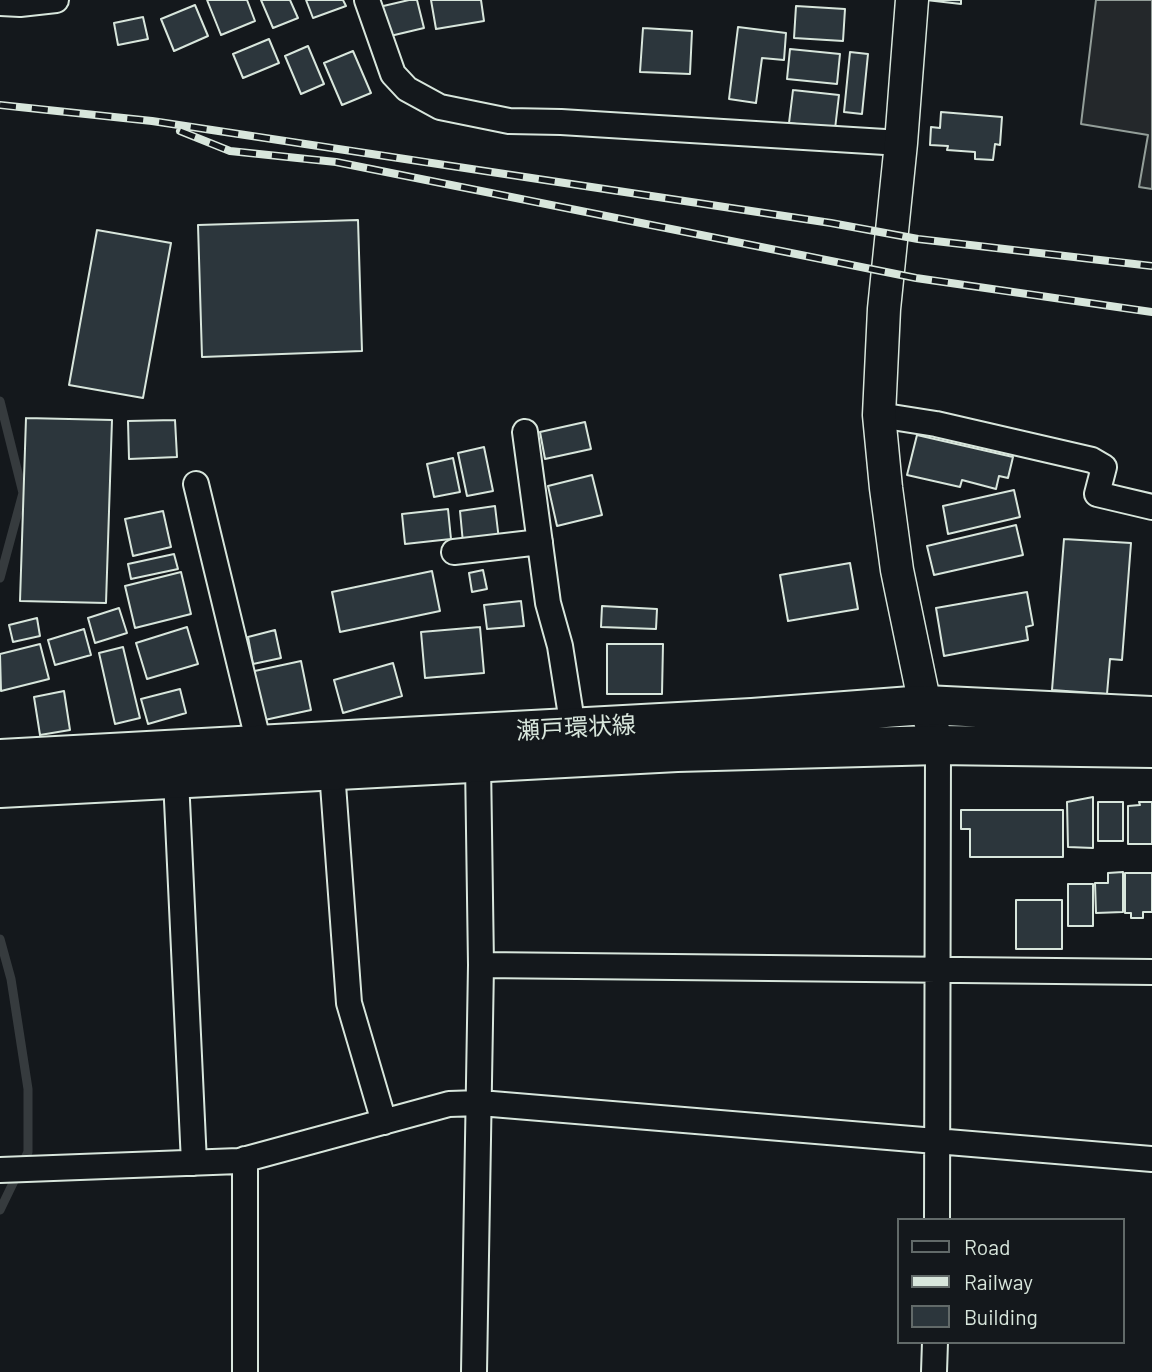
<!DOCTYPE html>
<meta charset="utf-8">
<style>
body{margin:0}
#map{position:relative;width:1152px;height:1372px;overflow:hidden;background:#14181c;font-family:Barlow,sans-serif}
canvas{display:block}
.legend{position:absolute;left:897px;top:1218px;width:228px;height:126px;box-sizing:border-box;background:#14181c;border:2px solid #626a69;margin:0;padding:9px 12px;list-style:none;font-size:21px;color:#d8e6dc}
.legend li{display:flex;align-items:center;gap:14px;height:35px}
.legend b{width:35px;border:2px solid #626a69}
</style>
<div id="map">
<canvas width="1152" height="1372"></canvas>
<ul class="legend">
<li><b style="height:9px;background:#14181c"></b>Road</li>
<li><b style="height:9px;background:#d8e6dc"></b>Railway</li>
<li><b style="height:19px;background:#2c363c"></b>Building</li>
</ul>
</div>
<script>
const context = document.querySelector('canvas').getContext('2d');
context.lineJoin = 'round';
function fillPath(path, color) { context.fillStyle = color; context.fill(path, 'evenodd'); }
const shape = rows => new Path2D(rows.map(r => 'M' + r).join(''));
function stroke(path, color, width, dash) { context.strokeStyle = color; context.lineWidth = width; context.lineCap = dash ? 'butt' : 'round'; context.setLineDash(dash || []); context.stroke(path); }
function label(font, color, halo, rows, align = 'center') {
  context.font = font + ' Barlow,"Noto Sans JP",sans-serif'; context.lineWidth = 5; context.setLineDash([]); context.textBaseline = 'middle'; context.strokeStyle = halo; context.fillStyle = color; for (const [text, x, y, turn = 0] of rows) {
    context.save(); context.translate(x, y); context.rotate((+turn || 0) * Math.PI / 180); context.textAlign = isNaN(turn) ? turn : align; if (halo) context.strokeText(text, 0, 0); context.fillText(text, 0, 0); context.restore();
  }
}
const parking = shape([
 [1096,0,1152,0,1152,189,1139,187,1148,135,1081,124,1096,0]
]);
const stream = shape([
 [0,401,23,493,0,578],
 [0,939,11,979,28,1089,28,1152,0,1210]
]);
const building = shape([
 [207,0,247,0,255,21,221,35,207,0],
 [261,0,290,0,298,18,273,28,261,0],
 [306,0,343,0,346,6,313,18,306,0],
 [409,0,417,0,424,28,386,37,379,7,409,0],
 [431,0,481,0,484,21,436,29,431,0],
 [926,0,961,0,961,4,926,0],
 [195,5,208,36,174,51,161,19,195,5],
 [796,6,845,9,843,41,794,38,796,6],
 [143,17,148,39,118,45,114,23,143,17],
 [738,27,786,33,784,60,762,58,756,103,729,99,738,27],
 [643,28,692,31,690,74,640,72,643,28],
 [269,39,279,63,243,78,233,54,269,39],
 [308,46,324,84,301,94,285,56,308,46],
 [790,49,840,54,837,84,787,79,790,49],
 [353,51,371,93,342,105,324,63,353,51],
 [850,52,868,54,862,114,844,112,850,52],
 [793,90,839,95,835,129,789,123,793,90],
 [941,112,1002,117,1000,145,995,144,993,160,975,159,975,152,947,150,948,146,930,145,931,127,940,128,941,112],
 [358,220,362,351,202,357,198,225,358,220],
 [97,230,171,243,143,398,69,385,97,230],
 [26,418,112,420,106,603,20,601,26,418],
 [175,420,177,457,129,459,128,421,175,420],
 [585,422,591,449,545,459,540,432,585,422],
 [917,435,1013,457,1008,478,999,476,996,489,962,480,960,487,907,475,917,435],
 [484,447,493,491,467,496,458,453,484,447],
 [453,458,460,492,434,497,427,464,453,458],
 [592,475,602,515,557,526,548,486,592,475],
 [1014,490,1020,517,948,534,943,506,1014,490],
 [495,506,499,540,463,543,460,511,495,506],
 [448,509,451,539,405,544,402,514,448,509],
 [163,511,171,547,133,556,125,519,163,511],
 [1016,525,1023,555,934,575,927,546,1016,525],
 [1064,539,1131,543,1122,660,1110,659,1107,694,1052,690,1064,539],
 [174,554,178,569,131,579,128,564,174,554],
 [850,563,858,609,788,621,780,575,850,563],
 [483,570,487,589,472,592,469,573,483,570],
 [432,571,440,611,340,632,332,592,432,571],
 [181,572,191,614,135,628,125,586,181,572],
 [1027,592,1033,625,1026,627,1028,640,944,656,936,608,1027,592],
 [521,601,524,626,487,629,484,605,521,601],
 [602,606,657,609,656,629,601,627,602,606],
 [119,608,127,633,95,643,88,618,119,608],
 [37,618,40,636,13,642,9,625,37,618],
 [187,627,198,664,147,679,136,643,187,627],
 [480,627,484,673,425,678,421,632,480,627],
 [84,629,91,655,55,665,48,640,84,629],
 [275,630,281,658,253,664,248,637,275,630],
 [40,644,49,679,1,691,0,654,40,644],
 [607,644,663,644,662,694,607,694,607,644],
 [123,647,140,718,115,724,99,653,123,647],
 [301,661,311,710,260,721,250,672,301,661],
 [393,663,402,696,343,713,334,680,393,663],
 [180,689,186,713,148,724,141,699,180,689],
 [64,691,70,730,40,735,34,697,64,691],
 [1093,797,1093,848,1068,847,1067,802,1093,797],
 [1098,802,1123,802,1123,841,1098,841,1098,802],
 [1139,802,1152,802,1152,844,1128,844,1128,806,1140,805,1139,802],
 [961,810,1063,810,1063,857,970,857,970,829,961,829,961,810],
 [1123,872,1123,912,1096,913,1095,883,1108,883,1108,873,1123,872],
 [1125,873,1152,873,1152,912,1143,912,1143,918,1131,918,1131,913,1125,913,1125,873],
 [1068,884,1093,884,1093,926,1068,926,1068,884],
 [1016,900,1062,900,1062,949,1016,949,1016,900]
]);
const minor = shape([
 [367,0,393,74,407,89,440,107,509,121,561,122,901,143],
 [0,3,20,4,56,0],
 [879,415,936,424,1092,460,1104,467,1097,494,1152,507],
 [525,432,548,603,560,646,573,728],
 [196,484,259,744],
 [454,552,540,542],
 [332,771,349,1003,384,1122],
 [176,779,194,1163],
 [481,965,1152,972],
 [245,1159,245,1372],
 [0,1170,239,1161,449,1104,480,1103,1152,1159],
 [937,1220,938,745],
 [474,1372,481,965,478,763],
 [934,1372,935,1342]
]);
const tertiary = shape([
 [912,0,901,143,884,309,879,415,886,488,897,570,925,705,938,745]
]);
const primary = shape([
 [0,759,752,718,925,705,1152,716],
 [0,788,677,752,938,745,1152,748]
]);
const rail = shape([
 [0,105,152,121,831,223,918,239,1152,266],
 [180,131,230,151,336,162,916,278,1152,312]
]);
const streetNames = [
 ["瀬戸環状線",576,728,-3]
];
fillPath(parking, '#24282b');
stroke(parking, '#939e99', 2);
stroke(stream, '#363b3e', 9);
fillPath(building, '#2c363c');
stroke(building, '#d8e6dc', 2);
stroke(minor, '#d8e6dc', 28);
stroke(tertiary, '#d8e6dc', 35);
stroke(primary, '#d8e6dc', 42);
stroke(minor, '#14181c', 24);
stroke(tertiary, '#14181c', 32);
stroke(primary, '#14181c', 38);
stroke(rail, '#d8e6dc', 8);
stroke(rail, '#14181c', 5, [16]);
label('24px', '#d8e6dc', '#14181c', streetNames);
</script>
